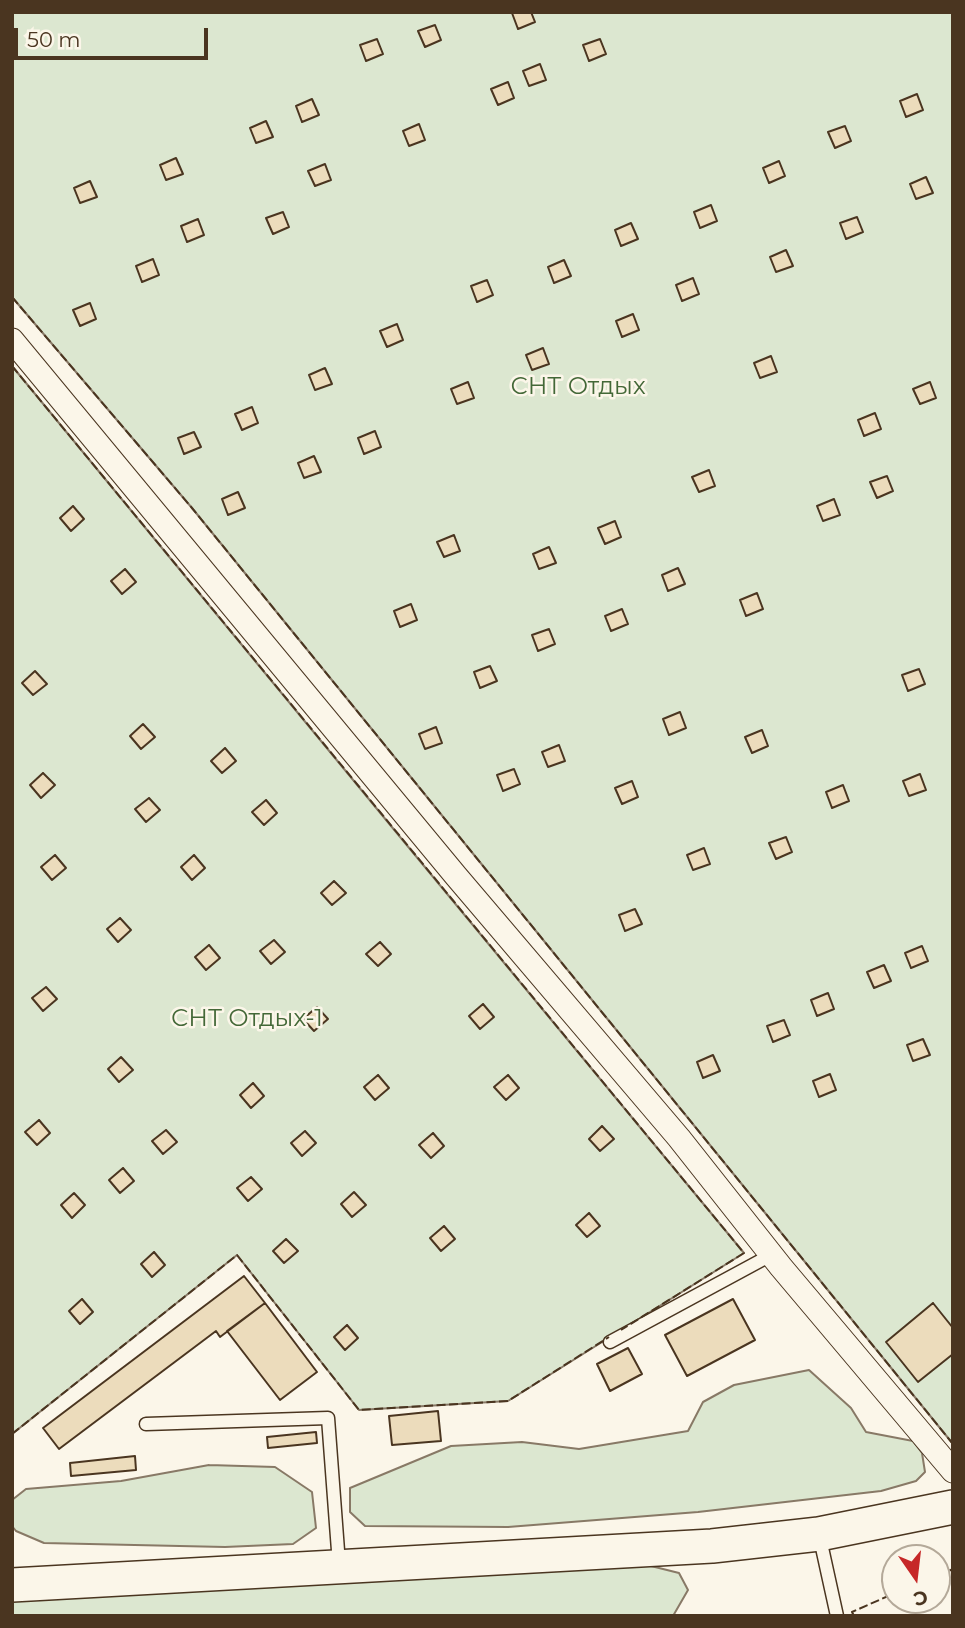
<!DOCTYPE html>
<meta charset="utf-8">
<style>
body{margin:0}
#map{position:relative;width:965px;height:1628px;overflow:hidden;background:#fbf6e9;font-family:Montserrat,sans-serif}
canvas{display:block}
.frame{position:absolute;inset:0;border:14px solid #4a3520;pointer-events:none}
.north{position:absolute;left:881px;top:1544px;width:70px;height:70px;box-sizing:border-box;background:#fbf6e9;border:2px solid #b4a999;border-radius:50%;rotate:166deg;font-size:19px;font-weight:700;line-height:28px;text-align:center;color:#4a3520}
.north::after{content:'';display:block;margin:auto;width:24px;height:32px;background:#c62828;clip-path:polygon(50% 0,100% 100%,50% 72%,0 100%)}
.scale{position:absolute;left:14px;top:28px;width:194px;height:32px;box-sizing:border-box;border:4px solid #4a3520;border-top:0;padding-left:9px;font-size:21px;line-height:24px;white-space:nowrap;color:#4a3520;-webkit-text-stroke:5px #fbf6e9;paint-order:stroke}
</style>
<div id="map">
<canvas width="965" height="1628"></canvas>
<div class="frame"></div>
<div class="north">С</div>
<div class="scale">50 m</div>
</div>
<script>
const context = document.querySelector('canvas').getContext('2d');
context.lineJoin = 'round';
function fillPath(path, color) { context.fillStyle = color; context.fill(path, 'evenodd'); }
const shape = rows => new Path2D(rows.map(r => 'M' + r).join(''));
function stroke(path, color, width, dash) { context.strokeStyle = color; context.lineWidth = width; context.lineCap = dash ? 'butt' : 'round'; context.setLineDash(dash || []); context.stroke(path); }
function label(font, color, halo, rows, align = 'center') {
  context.font = font + ' Montserrat,sans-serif'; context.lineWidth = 5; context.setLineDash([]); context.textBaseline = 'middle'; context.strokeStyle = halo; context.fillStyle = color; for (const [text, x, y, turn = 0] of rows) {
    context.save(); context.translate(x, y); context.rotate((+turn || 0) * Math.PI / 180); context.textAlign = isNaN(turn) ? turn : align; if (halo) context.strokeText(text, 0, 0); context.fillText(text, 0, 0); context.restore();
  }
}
const green = shape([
 [12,12,953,12,953,1444,192,508,12,297,12,12],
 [12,366,410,849,744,1253,508,1401,359,1410,237,1255,12,1434,12,366],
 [809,1370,851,1408,866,1432,913,1441,922,1453,925,1472,916,1481,881,1491,698,1512,508,1527,365,1526,350,1512,350,1488,451,1446,522,1442,579,1449,688,1431,703,1402,734,1385,809,1370],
 [209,1465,275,1467,312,1492,316,1528,293,1544,225,1547,44,1543,16,1531,12,1526,12,1500,26,1489,121,1481,209,1465],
 [643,1564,679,1573,688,1590,673,1616,12,1616,12,1596,643,1564]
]);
const building = shape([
 [531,12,535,22,518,29,512,13,531,12],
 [435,25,441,40,425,47,418,31,435,25],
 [377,39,383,54,366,61,360,45,377,39],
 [600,39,606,54,589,61,583,45,600,39],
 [540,64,546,80,529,86,523,71,540,64],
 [508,82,514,98,498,105,491,89,508,82],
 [917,94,923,110,906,117,900,101,917,94],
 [312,99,319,115,302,122,296,106,312,99],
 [266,121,273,137,256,143,250,128,266,121],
 [419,124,425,140,409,146,403,131,419,124],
 [845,126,851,141,835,148,828,132,845,126],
 [176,158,183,174,166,180,160,165,176,158],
 [779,161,785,176,769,183,763,168,779,161],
 [325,164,331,180,315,186,308,171,325,164],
 [926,177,933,193,916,199,910,184,926,177],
 [90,181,97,197,80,203,74,188,90,181],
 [711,205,717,221,700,228,694,212,711,205],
 [283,212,289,227,273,234,266,218,283,212],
 [857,217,863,232,846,239,840,223,857,217],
 [198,219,204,235,187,242,181,226,198,219],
 [631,223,638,239,621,246,615,230,631,223],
 [786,250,793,266,776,272,770,257,786,250],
 [153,259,159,275,142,282,136,266,153,259],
 [564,260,571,276,554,283,548,267,564,260],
 [693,278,699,294,682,301,676,285,693,278],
 [487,280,493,295,477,302,471,286,487,280],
 [90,303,96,319,80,326,73,310,90,303],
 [633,314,639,330,622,337,616,321,633,314],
 [397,324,403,340,387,347,380,331,397,324],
 [543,348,549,364,532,370,526,355,543,348],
 [771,356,777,372,760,378,754,363,771,356],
 [325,368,332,384,315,390,309,375,325,368],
 [468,382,474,398,457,404,451,389,468,382],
 [930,382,936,398,920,404,913,389,930,382],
 [252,407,258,423,242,430,235,414,252,407],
 [875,413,881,429,864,436,858,420,875,413],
 [375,431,381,447,364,454,358,438,375,431],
 [194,432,201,447,184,454,178,438,194,432],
 [314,456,321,472,304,478,298,463,314,456],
 [709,470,715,486,699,492,692,477,709,470],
 [887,476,893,491,877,498,870,482,887,476],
 [238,492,245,508,228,515,222,499,238,492],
 [834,499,840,515,823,521,817,506,834,499],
 [73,506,84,519,71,531,60,518,73,506],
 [615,521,621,537,605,544,598,528,615,521],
 [454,535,460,551,444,557,437,542,454,535],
 [549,547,556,563,539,569,533,554,549,547],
 [678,568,685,584,668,591,662,575,678,568],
 [125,569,136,582,122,594,111,581,125,569],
 [757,593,763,609,746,616,740,600,757,593],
 [411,604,417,620,400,627,394,611,411,604],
 [622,609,628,624,611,631,605,616,622,609],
 [549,629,555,644,538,651,532,635,549,629],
 [490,666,497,681,480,688,474,672,490,666],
 [919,669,925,684,908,691,902,675,919,669],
 [35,671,47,684,33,695,22,683,35,671],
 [680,712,686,728,669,735,663,719,680,712],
 [143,724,155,737,141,749,130,736,143,724],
 [436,727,442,743,425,749,419,734,436,727],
 [762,730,768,746,752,753,745,737,762,730],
 [559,745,565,761,548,767,542,752,559,745],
 [225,748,236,761,222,773,211,761,225,748],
 [514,769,520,784,503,791,497,775,514,769],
 [43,773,55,785,41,798,30,785,43,773],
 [920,774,926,790,909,796,903,781,920,774],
 [632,781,638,797,622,804,615,788,632,781],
 [843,785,849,801,832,808,826,792,843,785],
 [149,798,160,810,146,822,135,809,149,798],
 [266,800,277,813,264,825,252,812,266,800],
 [786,837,792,852,776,859,769,843,786,837],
 [704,848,710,864,693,870,687,855,704,848],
 [55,855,66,868,52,880,41,867,55,855],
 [194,855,205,868,192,880,181,867,194,855],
 [334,881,346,893,332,905,321,893,334,881],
 [635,909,642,924,625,931,619,915,635,909],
 [120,918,131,930,118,942,107,929,120,918],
 [274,940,285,952,271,964,260,951,274,940],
 [380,942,391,954,378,966,366,954,380,942],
 [209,945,220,958,206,970,195,957,209,945],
 [922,946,928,961,911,968,905,953,922,946],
 [884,965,891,981,874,988,867,972,884,965],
 [46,987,57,999,43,1011,32,998,46,987],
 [828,993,834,1009,817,1016,811,1000,828,993],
 [483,1004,494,1017,480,1029,469,1016,483,1004],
 [317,1007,328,1019,314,1031,303,1019,317,1007],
 [784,1020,790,1035,773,1042,767,1026,784,1020],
 [923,1039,930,1055,913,1061,907,1045,923,1039],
 [713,1055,720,1071,703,1078,697,1062,713,1055],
 [121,1057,133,1070,119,1082,108,1069,121,1057],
 [830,1074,836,1090,819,1097,813,1081,830,1074],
 [378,1075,389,1088,375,1100,364,1087,378,1075],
 [508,1075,519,1088,506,1100,494,1087,508,1075],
 [253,1083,264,1096,251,1108,240,1095,253,1083],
 [39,1120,50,1133,37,1145,25,1132,39,1120],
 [602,1126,614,1139,600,1151,589,1139,602,1126],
 [166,1130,177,1142,163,1154,152,1141,166,1130],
 [305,1131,316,1143,302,1156,291,1143,305,1131],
 [433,1133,444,1146,431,1158,419,1145,433,1133],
 [123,1168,134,1181,120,1193,109,1180,123,1168],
 [251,1177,262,1189,248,1201,237,1188,251,1177],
 [354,1192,366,1205,352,1217,341,1204,354,1192],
 [74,1193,85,1205,72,1218,61,1205,74,1193],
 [589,1213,600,1226,587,1237,576,1225,589,1213],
 [444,1226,455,1239,441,1251,430,1238,444,1226],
 [286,1239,298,1251,284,1263,273,1251,286,1239],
 [154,1252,165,1265,152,1277,141,1264,154,1252],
 [244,1276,265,1303,220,1337,216,1331,59,1449,43,1428,244,1276],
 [82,1299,93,1312,80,1324,69,1311,82,1299],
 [733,1299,755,1340,687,1376,665,1335,733,1299],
 [265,1303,317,1372,280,1400,227,1331,265,1303],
 [933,1303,953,1328,953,1354,918,1382,886,1342,933,1303],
 [347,1325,358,1338,345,1350,334,1337,347,1325],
 [628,1348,642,1374,610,1391,597,1364,628,1348],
 [438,1411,441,1441,392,1445,389,1416,438,1411],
 [316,1432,317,1443,268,1448,267,1437,316,1432],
 [135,1456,136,1470,71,1476,70,1463,135,1456]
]);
const service = shape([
 [610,1342,771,1255],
 [146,1424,328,1418,339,1564],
 [819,1534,837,1616]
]);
const minor = shape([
 [12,340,456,876,679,1138,781,1267,953,1471]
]);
const secondary = shape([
 [12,1585,712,1546,819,1534,953,1507]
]);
const fence = shape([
 [12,297,192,508,953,1444],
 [12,366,744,1253,621,1330],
 [12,1434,237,1255,359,1410,508,1401,609,1337],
 [937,1576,953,1569],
 [854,1616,852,1612,895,1593]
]);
const parkNames = [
 ["СНТ Отдых",578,387],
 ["СНТ Отдых-1",247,1019]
];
fillPath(green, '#dce7d0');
stroke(green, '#887966', 2);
fillPath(building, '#ecdcbc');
stroke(building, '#4a3520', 2);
stroke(service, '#4a3520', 15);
stroke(minor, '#4a3520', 25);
stroke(secondary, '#4a3520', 36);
stroke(service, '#fbf6e9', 12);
stroke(minor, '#fbf6e9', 23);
stroke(secondary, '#fbf6e9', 33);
stroke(fence, '#4a3520', 2, [9, 3.5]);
label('24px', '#436837', '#fbf6e9', parkNames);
</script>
